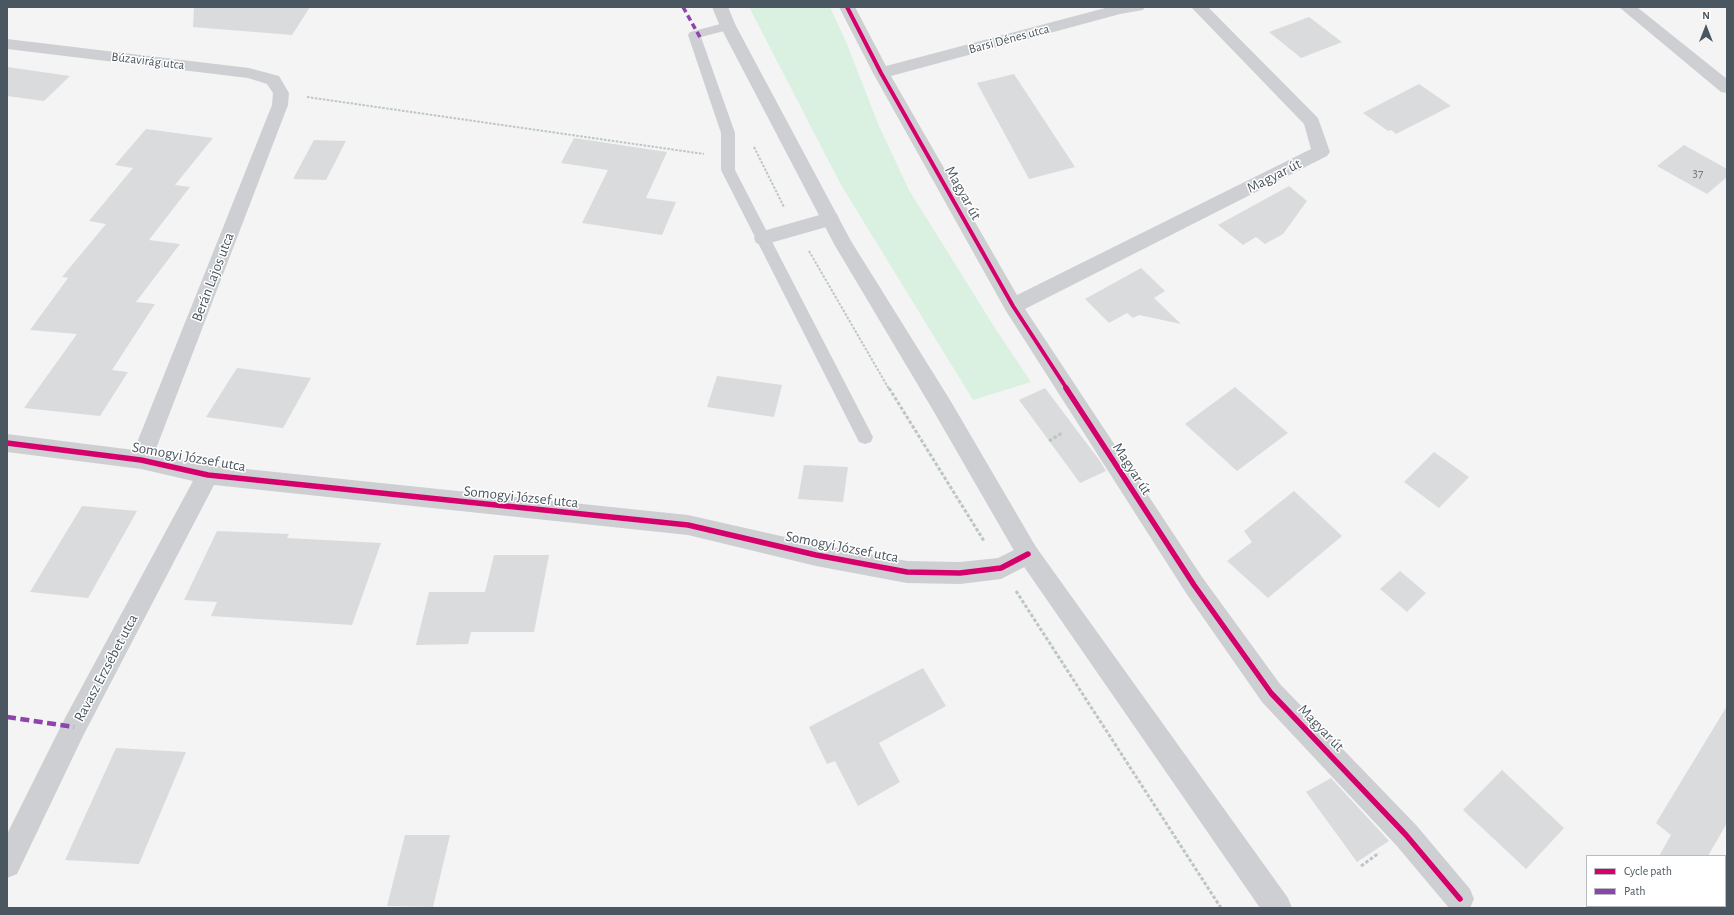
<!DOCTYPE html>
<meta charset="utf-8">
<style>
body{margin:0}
#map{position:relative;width:1734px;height:915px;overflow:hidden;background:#f4f4f4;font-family:"Alegreya Sans",sans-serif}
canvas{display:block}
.frame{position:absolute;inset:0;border:8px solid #4b5760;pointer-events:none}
.legend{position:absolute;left:1586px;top:855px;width:140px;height:52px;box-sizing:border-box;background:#fff;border:1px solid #b7bcbf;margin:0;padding:5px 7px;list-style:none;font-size:12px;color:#4b5760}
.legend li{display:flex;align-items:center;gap:8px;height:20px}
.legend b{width:20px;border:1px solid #b7bcbf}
.north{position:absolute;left:1686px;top:8px;width:40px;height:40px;-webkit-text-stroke:3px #fff;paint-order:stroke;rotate:0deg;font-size:11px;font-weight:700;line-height:16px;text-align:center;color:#4b5760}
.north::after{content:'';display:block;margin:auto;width:14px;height:18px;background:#4b5760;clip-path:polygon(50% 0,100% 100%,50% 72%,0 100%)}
</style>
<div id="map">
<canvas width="1734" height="915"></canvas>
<div class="frame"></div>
<ul class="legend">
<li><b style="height:5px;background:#d6006c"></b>Cycle path</li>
<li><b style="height:5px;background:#8e44ad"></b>Path</li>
</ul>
<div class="north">N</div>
</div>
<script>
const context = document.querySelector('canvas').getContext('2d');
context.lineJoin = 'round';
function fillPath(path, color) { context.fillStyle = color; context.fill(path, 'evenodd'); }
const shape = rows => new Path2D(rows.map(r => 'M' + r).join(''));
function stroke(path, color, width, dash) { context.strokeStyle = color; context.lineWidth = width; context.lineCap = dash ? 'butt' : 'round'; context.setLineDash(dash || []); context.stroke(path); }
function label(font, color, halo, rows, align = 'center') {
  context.font = font + ' "Alegreya Sans",sans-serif'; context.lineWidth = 3; context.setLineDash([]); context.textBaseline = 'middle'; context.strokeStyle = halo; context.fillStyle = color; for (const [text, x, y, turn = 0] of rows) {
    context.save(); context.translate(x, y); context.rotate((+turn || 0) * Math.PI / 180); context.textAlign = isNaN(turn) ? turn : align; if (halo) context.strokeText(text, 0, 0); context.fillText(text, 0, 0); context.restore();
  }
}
const green = shape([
 [749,7,830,7,847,44,879,126,909,190,995,328,1031,382,973,400,841,185]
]);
const building = shape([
 [194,7,310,7,292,35,193,27],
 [1309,17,1342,42,1301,58,1269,32],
 [7,67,70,76,44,101,7,96],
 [1014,74,1075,167,1029,179,977,83],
 [1419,84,1451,106,1396,134,1391,130,1388,131,1363,113],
 [146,129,213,138,175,185,190,187,149,240,180,244,136,302,155,304,112,370,128,372,100,416,24,408,77,334,30,330,68,278,62,277,106,224,89,221,133,168,115,165],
 [574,138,667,152,646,198,676,202,662,235,582,223,608,170,561,163],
 [314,140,346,141,326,180,293,179],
 [1684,145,1727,169,1727,177,1707,194,1657,166],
 [1289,186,1307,201,1283,234,1265,244,1256,237,1243,245,1218,225],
 [1141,268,1165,291,1154,298,1181,324,1139,315,1133,318,1127,313,1109,323,1085,299],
 [237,368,311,378,283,428,206,417],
 [717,376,782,385,774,417,707,407],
 [1235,387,1288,433,1237,471,1185,424],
 [1045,388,1100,461,1106,471,1080,483,1019,400],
 [1434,452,1469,477,1439,508,1404,482],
 [804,465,848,467,843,502,798,499],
 [1294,491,1342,536,1268,598,1227,561,1252,542,1244,531],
 [82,506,137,511,88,598,30,592],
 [217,531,289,534,287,538,381,543,352,625,211,616,217,602,184,600],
 [494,555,549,555,534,632,471,632,468,644,416,645,429,592,485,592],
 [1400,571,1426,593,1407,612,1380,589],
 [923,668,946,706,879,743,900,782,858,806,835,761,827,764,809,727],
 [1727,706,1727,823,1708,856,1659,856,1671,835,1656,823],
 [116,748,186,752,139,864,65,860],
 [1502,770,1564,828,1526,869,1463,810],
 [1331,778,1389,841,1357,862,1306,792],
 [405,835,450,835,433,907,387,906],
 [1725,898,1727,899,1727,908,1631,908,1632,906,1725,906]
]);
const pathFar1 = shape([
 [307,97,704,154],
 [754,147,784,207],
 [809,251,889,389]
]);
const path = shape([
 [889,388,984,541],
 [1049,441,1062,433],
 [1016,591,1221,908],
 [1361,866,1379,853]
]);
const service = shape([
 [728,22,732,23,734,26,732,29,701,37,735,133,735,170,873,437,871,442,865,444,859,442,721,170,721,133,688,35,690,32,728,22]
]);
const minor = shape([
 [839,7,855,7,886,66,1109,7,1145,7,1143,10,1120,14,891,76,1017,295,1311,149,1304,124,1191,7,1208,7,1318,118,1330,152,1327,156,1025,309,1202,577,1280,684,1416,825,1470,889,1474,899,1470,908,1449,908,1396,845,1262,702,1186,593,1006,311,873,73,839,7],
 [1619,7,1637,7,1727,79,1727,93,1721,92,1619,7],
 [7,39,249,68,279,76,289,93,288,105,154,454,208,465,688,515,816,544,907,561,960,562,998,558,1028,543,1036,547,1040,554,1036,561,1001,579,960,584,907,583,816,566,688,535,214,485,83,736,17,874,7,878,7,834,65,718,193,481,141,469,7,452,7,434,134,450,272,105,273,93,267,84,248,78,7,49,7,39],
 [830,212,837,214,839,219,837,224,763,245,756,243,754,238,756,233,830,212]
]);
const tertiary = shape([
 [712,7,728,7,736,26,851,241,950,400,1036,547,1288,898,1292,908,1260,908,1020,561,934,412,834,244,720,26,712,7]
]);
const quietFar1 = shape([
 [683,7,701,39]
]);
const quiet = shape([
 [7,717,74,727]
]);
const cyclewayFar1 = shape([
 [847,7,881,73,1013,306,1067,389]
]);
const cycleway = shape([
 [1066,388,1194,585,1271,693,1406,835,1460,899],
 [7,443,141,460,208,475,688,525,816,555,907,572,960,573,1001,568,1028,554]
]);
const farStreetnames = [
 ["Barsi Dénes utca",1009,39,-15],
 ["Búzavirág utca",148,61,7]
];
const numberNames = [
 ["37",1698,173]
];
const streetNames = [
 ["Magyar út",1274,176,-27],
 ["Magyar út",963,193,61],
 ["Berán Lajos utca",213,277,-69],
 ["Somogyi József utca",189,457,10],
 ["Magyar út",1132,469,57],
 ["Somogyi József utca",521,497,6],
 ["Somogyi József utca",842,547,11],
 ["Ravasz Erzsébet utca",106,668,-62],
 ["Magyar út",1321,728,46]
];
fillPath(green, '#daf1e2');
fillPath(building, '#dadbdc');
stroke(pathFar1, '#bcc7c3', 2, [2.5, 1.5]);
stroke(path, '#bcc7c3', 3, [3.5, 2]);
fillPath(service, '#cdcfd2');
fillPath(minor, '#cdcfd2');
fillPath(tertiary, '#cdcfd2');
stroke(quietFar1, '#8e44ad', 3.5, [6, 3.5]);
stroke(quiet, '#8e44ad', 4.5, [9, 4.5]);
stroke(cyclewayFar1, '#d6006c', 4);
stroke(cycleway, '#d6006c', 5.5);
label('13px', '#4b5760', '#fff', farStreetnames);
label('13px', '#707a80', null, numberNames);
label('15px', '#4b5760', '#fff', streetNames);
</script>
